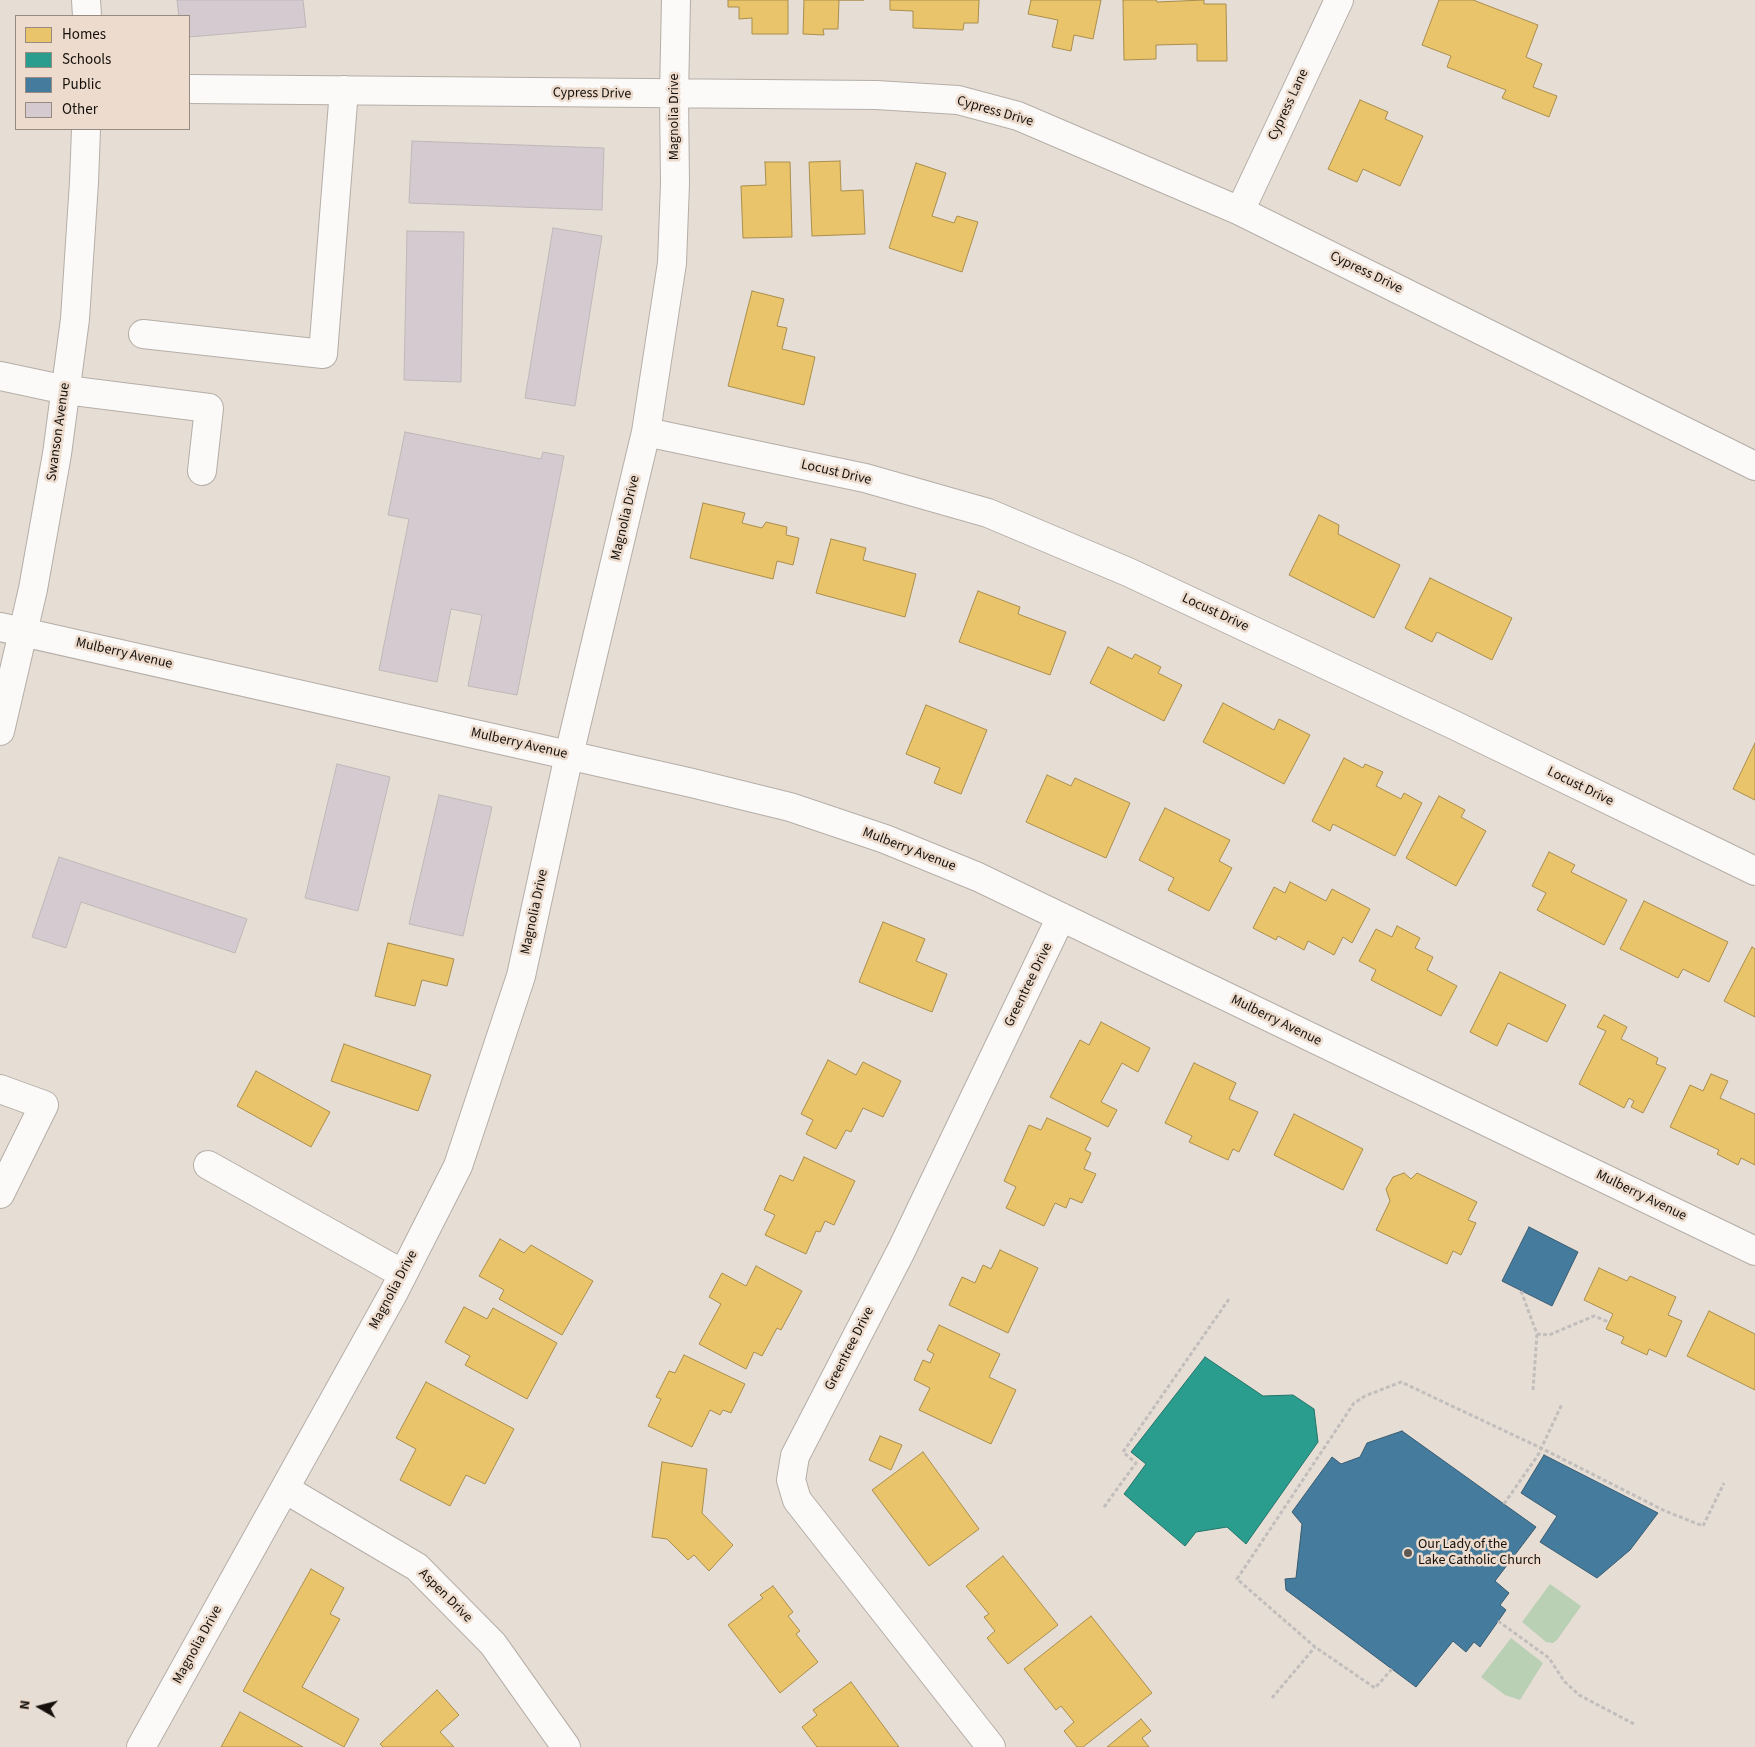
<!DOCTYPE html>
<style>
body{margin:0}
#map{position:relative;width:1755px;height:1747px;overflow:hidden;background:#e6ddd5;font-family:"Source Sans 3",sans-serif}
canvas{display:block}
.legend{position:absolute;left:15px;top:15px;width:175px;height:115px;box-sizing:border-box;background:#eddcce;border:1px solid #978a80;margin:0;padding:6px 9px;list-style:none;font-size:15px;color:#15100b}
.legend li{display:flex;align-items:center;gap:10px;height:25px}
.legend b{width:25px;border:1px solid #978a80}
.north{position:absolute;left:15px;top:1682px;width:50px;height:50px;-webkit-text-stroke:4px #eddcce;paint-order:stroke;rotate:278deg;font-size:14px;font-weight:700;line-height:20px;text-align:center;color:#15100b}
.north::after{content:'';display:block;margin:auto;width:18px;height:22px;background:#15100b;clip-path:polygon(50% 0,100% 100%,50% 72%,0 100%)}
</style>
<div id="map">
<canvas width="1755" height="1747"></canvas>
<ul class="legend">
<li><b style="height:14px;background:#e9c46a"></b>Homes</li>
<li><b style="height:14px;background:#2a9d8f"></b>Schools</li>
<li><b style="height:14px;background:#457b9d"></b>Public</li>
<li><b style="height:14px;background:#d6cad1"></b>Other</li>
</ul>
<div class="north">N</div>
</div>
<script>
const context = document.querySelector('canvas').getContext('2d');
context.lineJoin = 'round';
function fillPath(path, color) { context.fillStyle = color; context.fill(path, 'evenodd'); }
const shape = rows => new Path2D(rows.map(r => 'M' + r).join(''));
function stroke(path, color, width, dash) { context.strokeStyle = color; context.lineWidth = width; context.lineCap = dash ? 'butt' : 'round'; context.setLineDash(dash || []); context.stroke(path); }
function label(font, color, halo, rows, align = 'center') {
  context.font = font + ' "Source Sans 3",sans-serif'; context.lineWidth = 5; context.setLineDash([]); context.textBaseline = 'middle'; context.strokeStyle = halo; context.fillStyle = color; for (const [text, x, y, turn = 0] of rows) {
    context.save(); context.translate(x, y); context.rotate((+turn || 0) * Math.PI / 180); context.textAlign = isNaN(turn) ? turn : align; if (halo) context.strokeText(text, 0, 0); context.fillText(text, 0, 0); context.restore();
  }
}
const green = shape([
 [1550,1584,1581,1606,1557,1640,1553,1643,1546,1642,1522,1622],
 [1511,1638,1543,1663,1520,1700,1505,1695,1481,1677]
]);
const homes = shape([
 [728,0,788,0,788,34,752,34,752,18,739,19,739,7,728,7,728,0],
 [804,0,864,0,839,0,838,29,823,29,824,35,803,34,804,0],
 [890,0,979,0,978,23,964,23,963,30,913,28,913,11,890,10,890,0],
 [1031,0,1101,0,1093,39,1074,35,1071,51,1052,47,1058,20,1028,14,1031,0],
 [1123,0,1156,0,1157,2,1204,0,1204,4,1226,4,1227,61,1197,61,1197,44,1156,45,1156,59,1124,60,1123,0],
 [1439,0,1473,0,1538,25,1526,57,1542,64,1533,87,1557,96,1549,117,1502,98,1506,90,1447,67,1451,56,1422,45,1439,0],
 [1360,100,1388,112,1385,119,1423,136,1400,186,1363,169,1357,182,1328,169,1360,100],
 [840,161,841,191,863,190,865,234,812,236,809,162,840,161],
 [765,162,790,162,792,237,743,238,741,186,766,185,765,162],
 [916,163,946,173,932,216,954,223,957,216,978,222,962,272,889,248,916,163],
 [752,291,784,299,777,326,787,328,782,349,815,357,804,405,728,386,752,291],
 [703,503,745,513,742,523,762,528,766,522,787,527,786,535,799,538,793,565,777,561,773,579,690,558,703,503],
 [1319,515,1339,525,1338,534,1400,565,1374,618,1289,575,1319,515],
 [831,539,866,548,863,560,916,574,905,617,816,593,831,539],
 [1430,578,1512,618,1492,660,1437,632,1432,642,1405,628,1430,578],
 [978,591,1020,607,1018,614,1066,632,1050,675,959,642,978,591],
 [1108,647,1132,659,1135,654,1161,667,1158,673,1182,685,1164,721,1090,683,1108,647],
 [1223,703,1274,730,1279,719,1310,735,1284,784,1203,742,1223,703],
 [926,705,987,730,961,794,934,783,940,768,906,754,926,705],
 [1755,743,1755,800,1733,789,1755,743],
 [1344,758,1363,768,1365,764,1383,772,1376,786,1401,799,1404,793,1422,803,1395,856,1333,824,1330,831,1312,821,1344,758],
 [1047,775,1071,786,1075,778,1130,803,1106,858,1026,822,1047,775],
 [1439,796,1465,810,1461,817,1486,831,1456,886,1406,858,1439,796],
 [1165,808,1230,840,1219,861,1232,868,1209,911,1168,890,1174,878,1139,860,1165,808],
 [1549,852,1575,865,1571,872,1627,900,1604,945,1537,910,1546,893,1532,886,1549,852],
 [1290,882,1326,901,1332,889,1370,909,1352,943,1343,937,1334,955,1308,941,1304,950,1278,936,1276,940,1253,928,1274,887,1285,893,1290,882],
 [1644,901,1728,942,1709,982,1683,969,1678,978,1620,949,1644,901],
 [883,922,925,939,916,961,947,974,932,1012,859,982,883,922],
 [1397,926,1420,938,1415,948,1433,957,1427,970,1457,986,1441,1016,1371,980,1376,970,1359,961,1376,929,1392,937,1397,926],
 [388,943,454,959,447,986,422,980,415,1006,375,996,388,943],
 [1752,947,1755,949,1755,1017,1724,1001,1752,947],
 [1500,972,1566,1005,1547,1042,1508,1023,1497,1046,1470,1032,1500,972],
 [1604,1015,1627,1027,1621,1039,1658,1058,1656,1064,1666,1068,1643,1113,1631,1107,1634,1101,1629,1098,1624,1108,1579,1084,1606,1031,1597,1027,1604,1015],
 [1101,1022,1150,1048,1138,1072,1122,1063,1101,1102,1117,1110,1108,1127,1050,1097,1080,1040,1089,1045,1101,1022],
 [344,1044,431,1075,418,1111,331,1081,344,1044],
 [828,1060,856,1075,863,1062,901,1081,883,1117,863,1108,851,1132,846,1130,836,1149,806,1134,813,1120,801,1114,828,1060],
 [1194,1063,1236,1083,1229,1099,1258,1112,1239,1152,1233,1149,1228,1160,1189,1142,1192,1136,1165,1123,1194,1063],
 [256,1071,330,1112,311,1147,237,1106,256,1071],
 [1711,1074,1728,1081,1720,1098,1755,1114,1755,1165,1741,1158,1738,1165,1717,1154,1719,1150,1670,1127,1690,1085,1703,1091,1711,1074],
 [1294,1114,1363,1149,1343,1190,1274,1155,1294,1114],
 [1047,1118,1091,1138,1085,1150,1091,1153,1084,1169,1096,1174,1082,1203,1070,1198,1066,1208,1055,1203,1044,1226,1006,1208,1016,1187,1004,1181,1029,1125,1041,1130,1047,1118],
 [804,1157,855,1181,834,1225,825,1221,820,1232,816,1231,806,1254,765,1235,775,1215,764,1210,780,1175,793,1181,804,1157],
 [1404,1173,1411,1179,1417,1173,1477,1202,1468,1220,1476,1223,1461,1255,1453,1251,1447,1264,1376,1230,1390,1201,1386,1189,1393,1177,1404,1173],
 [500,1239,524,1253,531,1245,593,1281,562,1335,499,1299,504,1290,479,1276,500,1239],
 [1000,1250,1038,1268,1008,1333,949,1305,962,1277,975,1283,983,1265,991,1269,1000,1250],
 [756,1266,802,1291,781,1330,777,1328,762,1356,754,1352,746,1369,699,1344,721,1304,709,1297,722,1273,746,1286,756,1266],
 [1599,1268,1627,1281,1630,1276,1676,1297,1668,1315,1682,1321,1666,1357,1649,1349,1647,1355,1621,1343,1624,1337,1606,1329,1613,1314,1584,1300,1599,1268],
 [464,1307,487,1319,493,1308,557,1343,527,1399,465,1365,470,1356,445,1342,464,1307],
 [1709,1311,1755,1334,1755,1390,1687,1356,1709,1311],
 [939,1325,1000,1354,989,1377,1016,1390,991,1444,919,1410,930,1388,914,1380,923,1360,930,1363,934,1354,927,1350,939,1325],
 [684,1355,745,1384,731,1413,723,1410,720,1415,710,1410,692,1447,648,1426,661,1399,656,1397,669,1371,675,1373,684,1355],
 [426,1382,514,1429,485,1484,466,1475,450,1506,400,1480,416,1449,396,1438,426,1382],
 [880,1436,902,1445,891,1470,869,1460,880,1436],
 [923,1452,979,1529,929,1566,872,1490,923,1452],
 [662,1462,707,1469,702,1513,733,1545,709,1571,694,1555,688,1560,667,1539,652,1537,662,1462],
 [1003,1556,1058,1625,1008,1664,987,1638,995,1631,984,1617,989,1614,966,1586,1003,1556],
 [311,1569,344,1588,330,1614,340,1619,302,1687,359,1719,344,1747,243,1691,311,1569],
 [773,1586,793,1612,788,1616,800,1631,796,1634,818,1662,780,1693,728,1625,763,1598,760,1595,773,1586],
 [1091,1616,1152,1693,1083,1747,1077,1747,1064,1731,1074,1722,1061,1706,1056,1710,1024,1669,1091,1616],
 [851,1682,899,1747,817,1747,802,1727,817,1715,813,1710,851,1682],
 [437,1690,459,1715,440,1732,454,1747,383,1747,380,1744,437,1690],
 [240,1712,303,1747,221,1747,240,1712],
 [1141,1719,1151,1731,1142,1738,1149,1747,1107,1747,1141,1719]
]);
const schools = shape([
 [1205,1357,1263,1396,1293,1395,1314,1409,1318,1442,1246,1544,1227,1527,1196,1532,1185,1546,1124,1494,1146,1464,1131,1452,1205,1357]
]);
const public = shape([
 [1529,1227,1578,1252,1552,1306,1502,1281,1529,1227],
 [1402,1431,1536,1527,1495,1581,1509,1593,1500,1605,1506,1610,1480,1647,1474,1642,1466,1652,1453,1641,1416,1687,1286,1590,1285,1579,1296,1578,1302,1524,1292,1512,1332,1457,1341,1464,1360,1457,1367,1443,1402,1431],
 [1544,1455,1658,1513,1630,1550,1597,1578,1540,1542,1557,1516,1521,1493,1544,1455]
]);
const building = shape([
 [177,0,303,0,306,27,189,37,189,16,179,16,177,0],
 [412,141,604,148,602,210,409,203,412,141],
 [553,228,602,236,575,406,525,398,553,228],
 [407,231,464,232,461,382,404,380,407,231],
 [405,432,541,459,543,452,564,456,517,695,468,686,482,615,451,609,437,682,379,670,409,519,388,515,405,432],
 [337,764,390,777,358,911,305,898,337,764],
 [439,795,492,807,463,936,409,924,439,795],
 [59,857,247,919,235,953,81,902,66,948,32,937,59,857]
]);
const path = shape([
 [1521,1291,1537,1334,1549,1335,1594,1316,1609,1322],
 [1533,1390,1537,1334],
 [1504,1504,1538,1455,1562,1404],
 [1104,1507,1136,1463,1123,1452,1229,1299],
 [1498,1621,1549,1658,1564,1681,1579,1695,1636,1725],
 [1392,1669,1375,1688,1315,1647,1237,1579,1354,1403,1365,1396,1401,1382,1541,1448,1665,1511,1703,1526,1724,1483],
 [1272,1698,1315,1647]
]);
const minor = shape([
 [86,0,87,16],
 [189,89,876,95,958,100,1018,116,1240,211,1755,466],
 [1240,211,1339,0],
 [143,334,323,354,344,90],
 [0,376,66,390,209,408,202,471],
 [646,432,865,478,988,513,1128,572,1454,725,1755,871],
 [0,627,692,783,790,807,885,839,978,877,1755,1251],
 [0,731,33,589,57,454,75,319,84,182,86,129],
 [0,1089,44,1105,0,1194],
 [208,1165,403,1274],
 [285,1489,417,1567,493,1644,566,1747],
 [141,1747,394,1292,458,1166,521,976,569,755,646,432,672,263,675,183,674,95,676,0],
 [991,1747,797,1500,791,1480,795,1456,901,1251,1061,917]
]);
const markers = [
 [1408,1553,5,"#5e5852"]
];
const streetNames = [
 ["Cypress Drive",592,94,1],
 ["Cypress Lane",1289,105,-65],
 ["Cypress Drive",995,112,16],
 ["Magnolia Drive",675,117,-90],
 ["Cypress Drive",1366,273,26],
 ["Swanson Avenue",59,432,-82],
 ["Locust Drive",836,473,13],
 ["Magnolia Drive",626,518,-77],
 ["Locust Drive",1215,613,25],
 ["Mulberry Avenue",124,654,13],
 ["Mulberry Avenue",519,744,13],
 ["Locust Drive",1580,787,26],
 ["Mulberry Avenue",909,850,21],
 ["Magnolia Drive",535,912,-78],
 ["Greentree Drive",1029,985,-64],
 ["Mulberry Avenue",1276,1021,26],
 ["Mulberry Avenue",1641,1196,26],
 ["Magnolia Drive",394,1290,-62],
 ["Greentree Drive",850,1349,-63],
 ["Aspen Drive",445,1596,45],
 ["Magnolia Drive",198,1645,-61]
];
const poiNames = [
 ["Our Lady of the",1418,1545],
 ["Lake Catholic Church",1418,1561]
];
fillPath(green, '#b9d0b4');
fillPath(homes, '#e9c46a');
stroke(homes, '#a98e4e', 1);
fillPath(schools, '#2a9d8f');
stroke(schools, '#247367', 1);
fillPath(public, '#457b9d');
stroke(public, '#375b71', 1);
fillPath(building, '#d6cad1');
stroke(building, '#beb8b7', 1);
stroke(minor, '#b5aea7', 30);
stroke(path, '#c1bebc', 3, [4, 2.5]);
stroke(minor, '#fbfaf9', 28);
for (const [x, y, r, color] of markers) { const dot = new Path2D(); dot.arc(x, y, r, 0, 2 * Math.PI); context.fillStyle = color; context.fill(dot); stroke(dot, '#eddcce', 2); }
label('14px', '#15100b', '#eddcce', streetNames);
label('14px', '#15100b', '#eddcce', poiNames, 'left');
</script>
